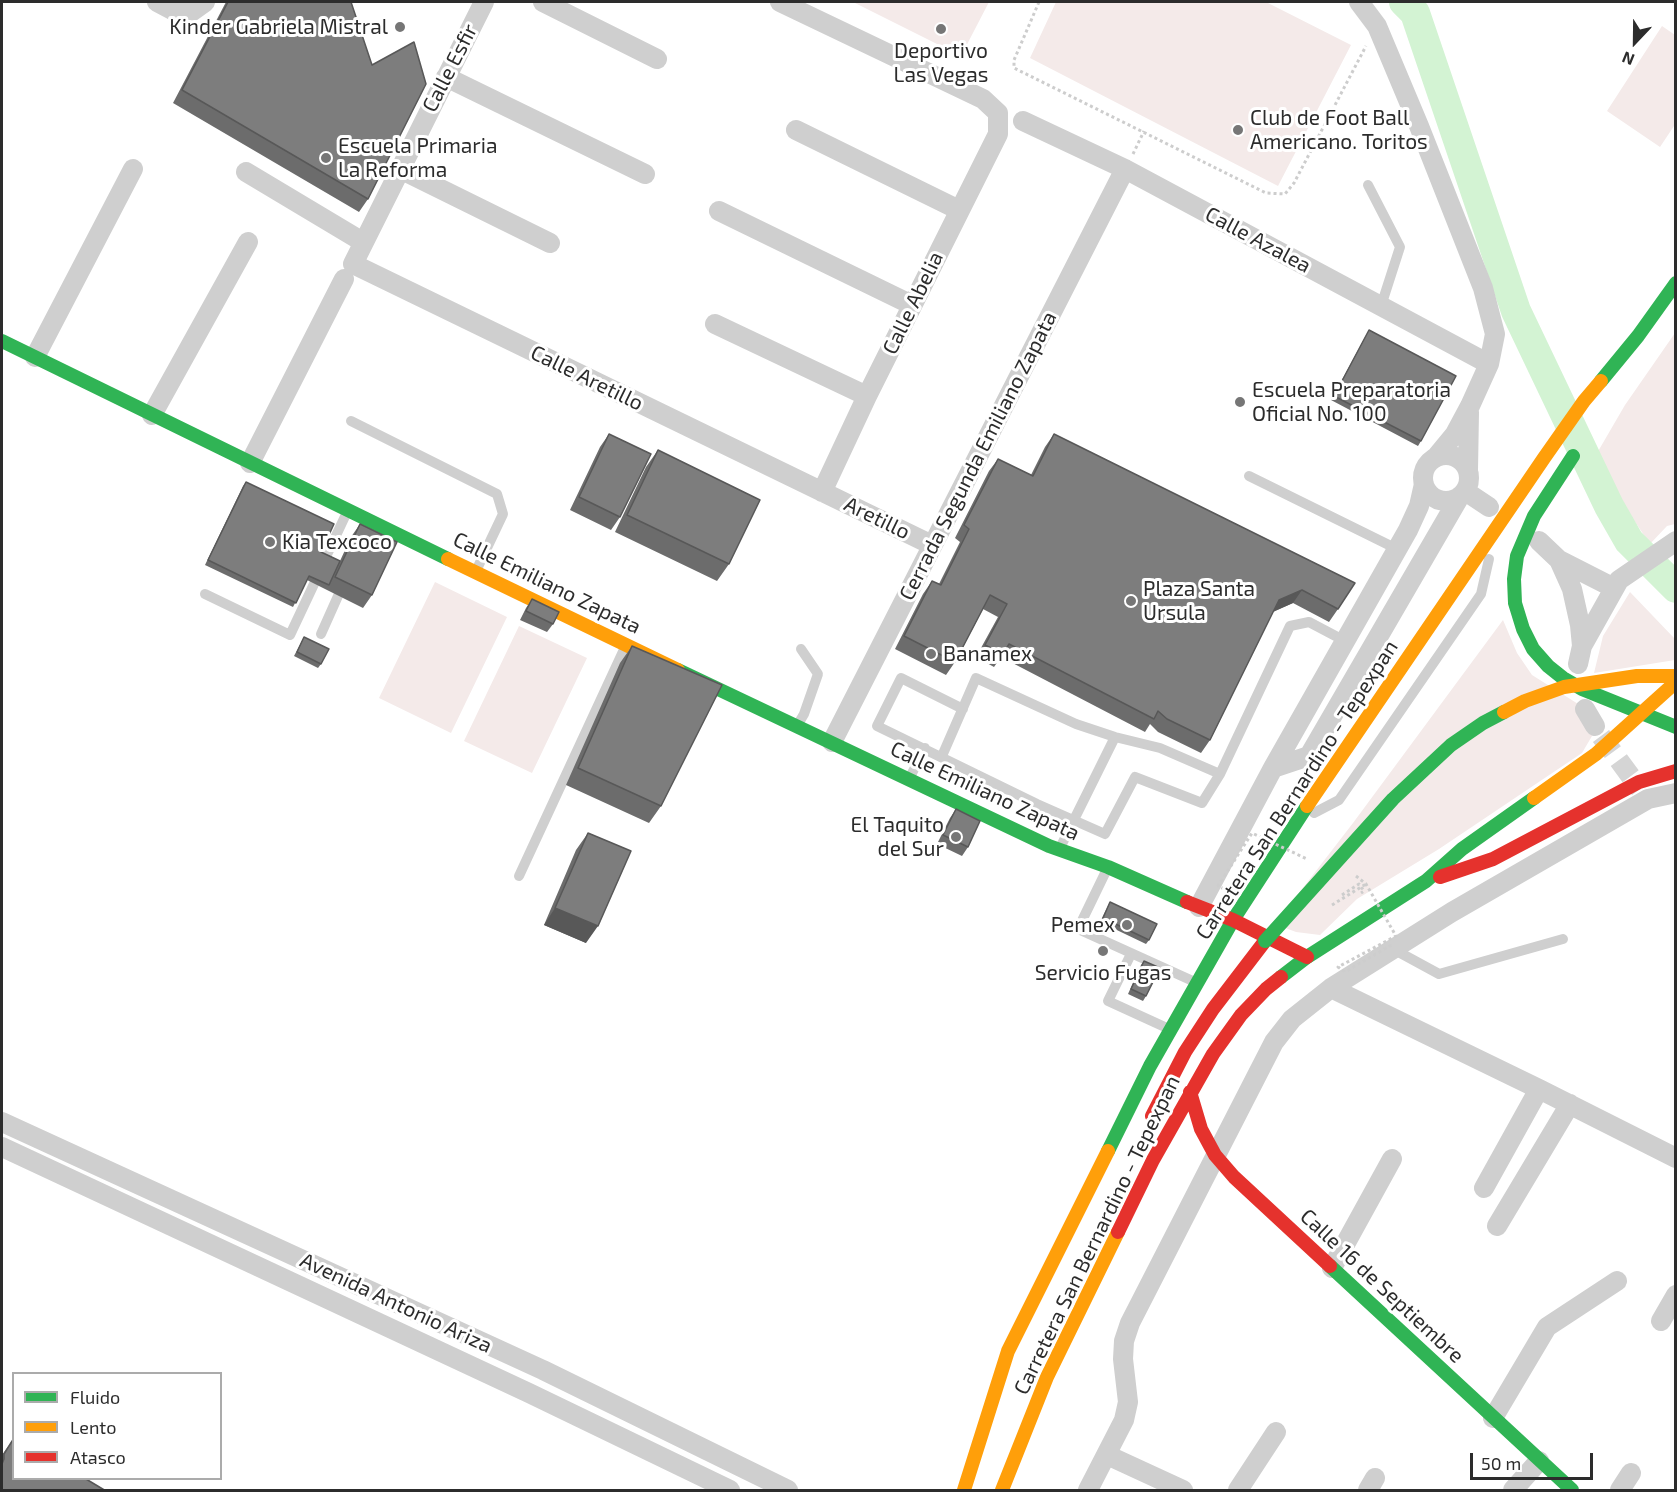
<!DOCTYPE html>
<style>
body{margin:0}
#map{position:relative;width:1677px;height:1492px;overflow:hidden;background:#fff;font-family:"Exo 2",sans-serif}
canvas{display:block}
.frame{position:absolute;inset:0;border:3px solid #2c2c2c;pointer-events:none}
.legend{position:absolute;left:12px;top:1372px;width:210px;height:108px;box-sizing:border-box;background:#fff;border:2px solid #ababab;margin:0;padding:8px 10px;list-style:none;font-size:18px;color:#2c2c2c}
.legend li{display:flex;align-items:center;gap:12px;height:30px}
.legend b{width:30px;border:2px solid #ababab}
.north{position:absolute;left:1605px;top:12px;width:60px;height:60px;-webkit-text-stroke:4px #fff;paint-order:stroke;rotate:202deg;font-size:16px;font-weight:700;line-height:24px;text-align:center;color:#2c2c2c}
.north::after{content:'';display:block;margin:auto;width:21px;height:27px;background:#2c2c2c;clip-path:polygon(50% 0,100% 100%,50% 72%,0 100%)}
.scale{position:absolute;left:1470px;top:1453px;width:123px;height:27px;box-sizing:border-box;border:3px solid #2c2c2c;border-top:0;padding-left:8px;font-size:18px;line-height:21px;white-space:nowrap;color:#2c2c2c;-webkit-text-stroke:4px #fff;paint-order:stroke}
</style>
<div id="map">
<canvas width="1677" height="1492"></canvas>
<div class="frame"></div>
<ul class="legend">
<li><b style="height:8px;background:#30b455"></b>Fluido</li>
<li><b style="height:8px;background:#ff9f0a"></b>Lento</li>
<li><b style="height:8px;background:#e5322d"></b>Atasco</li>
</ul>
<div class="north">N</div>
<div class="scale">50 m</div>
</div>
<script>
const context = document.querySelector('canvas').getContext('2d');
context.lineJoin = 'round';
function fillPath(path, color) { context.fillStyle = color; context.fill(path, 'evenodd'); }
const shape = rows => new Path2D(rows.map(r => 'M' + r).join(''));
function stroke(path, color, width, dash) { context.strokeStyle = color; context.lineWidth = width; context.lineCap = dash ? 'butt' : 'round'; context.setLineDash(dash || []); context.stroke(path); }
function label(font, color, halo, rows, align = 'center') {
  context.font = font + ' "Exo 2",sans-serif'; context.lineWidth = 6; context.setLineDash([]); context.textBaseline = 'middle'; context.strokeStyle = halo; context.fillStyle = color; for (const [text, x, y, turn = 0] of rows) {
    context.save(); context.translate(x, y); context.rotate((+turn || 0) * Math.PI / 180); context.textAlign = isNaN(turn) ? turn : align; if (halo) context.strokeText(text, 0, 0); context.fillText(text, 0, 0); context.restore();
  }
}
const green = shape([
 [853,2,989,2,961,56],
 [1056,2,1266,2,1351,45,1278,186,1030,58],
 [1662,26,1675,35,1676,123,1660,147,1607,111],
 [1675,333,1675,524,1667,526,1650,544,1593,460,1625,405],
 [435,582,507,617,451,733,379,698],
 [1630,592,1675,639,1675,660,1594,673,1603,636],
 [1503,620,1517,653,1532,675,1602,719,1582,753,1439,849,1357,899,1320,935,1296,932,1275,924,1353,823],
 [519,626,587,658,532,773,464,741]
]);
const river = shape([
 [1404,2,1415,13,1516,311,1609,506,1629,541,1676,588]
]);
const streetTunnel = shape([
 [1601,736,1640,789]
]);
const path = shape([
 [1039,2,1014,60,1014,68,1266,193,1285,194,1294,183,1366,46],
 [1133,154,1144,131],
 [1342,895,1359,884,1364,891,1361,893]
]);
const lane = shape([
 [1368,185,1400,247,1381,306],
 [351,421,497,494,503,514,476,571],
 [1249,476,1397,549],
 [325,559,348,510],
 [205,594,290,635,314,584],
 [321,634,338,596],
 [963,709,901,678,877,726,1037,804,1105,834,1135,777,1202,803,1220,774,1290,626,1309,622,1345,641],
 [797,726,804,714,818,674,801,649],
 [942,756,976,678,1076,724,1115,737,1160,748,1220,774],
 [909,779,925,748],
 [1314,813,1339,800,1481,594,1489,559],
 [1059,850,1115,737],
 [1108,867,1078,929,1195,982],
 [519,876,626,645],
 [1393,949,1439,974,1563,939],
 [1131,954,1108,1001,1167,1028]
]);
const street = shape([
 [157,2,174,11,191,12,205,2],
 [484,2,353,264,932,545],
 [543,2,657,59],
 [780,2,983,99,998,113,998,134,867,396,822,492],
 [1359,2,1377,26,1419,126,1483,288,1495,334,1489,364,1470,406,1455,434,1436,457],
 [446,77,645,174],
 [1023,121,1125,169,1489,364],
 [796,130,959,210],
 [400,169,550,243],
 [246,172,363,242],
 [719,211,912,305],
 [715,324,867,396],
 [35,357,133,169],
 [152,415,248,242],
 '1423 478a23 23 0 1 1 46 0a23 23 0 1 1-46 0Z',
 [250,463,344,279],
 [1468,470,1469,412],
 [1465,491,1489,507],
 [1539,541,1559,560,1614,588],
 [1559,560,1572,589,1580,625,1582,646,1578,664],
 [1582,646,1619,580,1676,541],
 [1585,709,1595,726],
 [832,742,1125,169],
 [1273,768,1408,530,1419,506,1424,484],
 [1199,907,1273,768,1309,756,1460,496],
 [1331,988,1539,1089,1676,1158],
 [2,1122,543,1370,788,1490],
 [2,1147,529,1393,730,1490],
 [1484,1188,1539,1089],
 [1497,1226,1570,1104],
 [1332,1268,1392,1159],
 [1661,1321,1676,1295],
 [1493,1418,1547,1327,1617,1281],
 [1107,1455,1183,1490],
 [1088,1490,1124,1420,1128,1402,1123,1359,1124,1341,1130,1323,1274,1042,1292,1019,1331,988,1452,912,1648,799,1676,793],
 [1238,1490,1276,1432],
 [1368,1490,1375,1478],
 [1513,1490,1539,1461],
 [1620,1490,1631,1473]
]);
const fast = shape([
 [2,341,448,559],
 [1601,381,1638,336,1676,283],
 [1573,456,1534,516,1517,556,1514,579,1515,603,1523,629,1533,649,1548,666,1563,678,1582,689,1676,727],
 [678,670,1049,846,1108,867,1187,902],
 [1281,977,1307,957,1426,881,1462,849,1534,798],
 [1108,1151,1150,1066,1233,920,1307,806],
 [1330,1266,1572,1490]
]);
const slow = shape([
 [448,559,678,670],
 [1534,798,1596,754,1676,682],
 [1307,806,1544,458,1584,401,1601,381],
 [964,1490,1008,1351,1108,1151],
 [1002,1490,1047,1377,1118,1232]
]);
const jam = shape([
 [1440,877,1493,859,1639,782,1676,771],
 [1187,902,1233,920,1307,957],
 [1190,1092,1201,1129,1215,1155,1234,1177,1330,1266],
 [1152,1116,1185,1052,1213,1009,1265,941],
 [1118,1232,1153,1160,1213,1054,1241,1015,1266,989,1281,977]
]);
const pathBridge = shape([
 [1356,876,1366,884,1396,936,1338,967,1345,972,1393,944],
 [1224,889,1218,886,1252,833,1307,859],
 [1332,905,1366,884]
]);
const fastBridge = shape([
 [1265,941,1393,799,1451,745,1483,723,1504,712]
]);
const slowBridge = shape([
 [1504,712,1525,701,1564,687,1637,676,1676,676]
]);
const wall = shape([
 [226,2,351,2,368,199,359,212,173,103],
 [1369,330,1421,441,1418,446,1331,400],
 [609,434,620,517,611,530,570,510,600,447],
 [1054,434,1338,609,1329,622,1293,603,1273,612,1210,740,1201,753,1158,732,1150,724,1145,732,1001,657,994,667,976,657,998,617,983,609,955,662,946,675,895,649,923,594,932,581,939,584,960,542,955,538,989,471,998,459,1031,475,1045,447],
 [658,450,729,564,717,581,615,532,646,467],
 [246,482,321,552,340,561,351,537,360,524,372,595,363,608,307,580,293,607,205,565,243,486],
 [532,599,553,624,547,632,520,620,526,608],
 [304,637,321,664,318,668,294,656],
 [632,646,661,806,649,823,566,785,620,663],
 [956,809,968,847,962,856,937,844,950,818],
 [588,833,586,943,544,925,576,850],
 [1110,902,1149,940,1146,944,1100,922],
 [1144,961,1146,996,1143,1001,1128,994,1141,965],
 [14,1438,2,1491,2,1455]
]);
const shadedWall = shape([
 [1302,590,1293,603,1270,613,1279,600],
 [555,908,598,926,586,943,544,925]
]);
const building = shape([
 [228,2,351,2,372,65,414,42,426,84,368,199,182,90,228,2],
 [1369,330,1456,376,1421,441,1334,396,1369,330],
 [609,434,651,454,620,517,579,497,609,434],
 [1054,434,1355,583,1338,609,1302,590,1279,600,1210,740,1167,719,1158,711,1154,719,1009,644,1003,654,985,645,1007,604,990,595,955,662,904,636,932,581,941,585,969,529,964,525,998,459,1033,476,1054,434],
 [658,450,760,500,729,564,627,515,658,450],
 [246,482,334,524,321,552,340,561,329,585,309,576,296,603,208,560,246,482],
 [360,524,397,542,372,595,335,577,360,524],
 [532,599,559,612,553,624,526,611,532,599],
 [304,637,329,649,321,664,297,652,304,637],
 [632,646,722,685,661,806,578,768,632,646],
 [956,809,980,821,968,847,943,835,956,809],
 [588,833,631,851,598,926,555,908,588,833],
 [1110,902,1157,924,1149,940,1103,918,1110,902],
 [1144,961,1160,968,1146,996,1131,989,1144,961],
 [14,1438,14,1479,86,1479,106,1491,2,1491,2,1464,4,1459,4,1454,14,1438]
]);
const markers = [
 [400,27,6,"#767676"],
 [941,29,6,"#767676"],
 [1238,130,6,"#767676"],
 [326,158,6,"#767676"],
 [1240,402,6,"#767676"],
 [270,542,6,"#767676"],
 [1131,601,6,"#767676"],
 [931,654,6,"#767676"],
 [956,837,6,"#767676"],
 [1127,925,6,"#767676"],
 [1103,951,6,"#767676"]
];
const poiNames = [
 ["Kinder Gabriela Mistral",388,27,"right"],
 ["Deportivo",941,51,"center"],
 ["Las Vegas",941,75,"center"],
 ["Club de Foot Ball",1250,118],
 ["Americano. Toritos",1250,142],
 ["Escuela Primaria",338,146],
 ["La Reforma",338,170],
 ["Escuela Preparatoria",1252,390],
 ["Oficial No. 100",1252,414],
 ["Kia Texcoco",282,542],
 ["Plaza Santa",1143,589],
 ["Ursula",1143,613],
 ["Banamex",943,654],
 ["El Taquito",944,825,"right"],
 ["del Sur",944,849,"right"],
 ["Pemex",1115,925,"right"],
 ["Servicio Fugas",1103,973,"center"]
];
const streetNames = [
 ["Calle Esfir",450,68,-63],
 ["Calle Azalea",1258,240,28],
 ["Calle Abelia",913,303,-64],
 ["Calle Aretillo",587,378,26],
 ["Cerrada Segunda Emiliano Zapata",978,456,-63],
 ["Aretillo",877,518,26],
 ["Calle Emiliano Zapata",547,583,26],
 ["Carretera San Bernardino - Tepexpan",1297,790,-57],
 ["Calle Emiliano Zapata",985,791,25],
 ["Carretera San Bernardino - Tepexpan",1097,1235,-64],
 ["Calle 16 de Septiembre",1382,1286,43],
 ["Avenida Antonio Ariza",396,1303,25]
];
fillPath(green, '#f4eae9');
stroke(river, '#d3f3d3', 30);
stroke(streetTunnel, '#d5d5d5', 20, [20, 10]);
stroke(path, '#cdcdcd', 3, [3, 3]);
stroke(lane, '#cfcfcf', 10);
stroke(street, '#cfcfcf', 20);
stroke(fast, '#30b455', 14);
stroke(slow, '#ff9f0a', 14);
stroke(jam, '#e5322d', 14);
stroke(pathBridge, '#cdcdcd', 3, [3, 3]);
stroke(fastBridge, '#30b455', 14);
stroke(slowBridge, '#ff9f0a', 14);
fillPath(wall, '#6c6c6c');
fillPath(shadedWall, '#585858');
fillPath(building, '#7d7d7d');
stroke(building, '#585858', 1.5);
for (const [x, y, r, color] of markers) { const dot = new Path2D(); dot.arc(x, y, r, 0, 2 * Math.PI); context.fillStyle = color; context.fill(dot); stroke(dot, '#fff', 2); }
label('21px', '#2c2c2c', '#fff', poiNames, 'left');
label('21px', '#2c2c2c', '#fff', streetNames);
</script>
